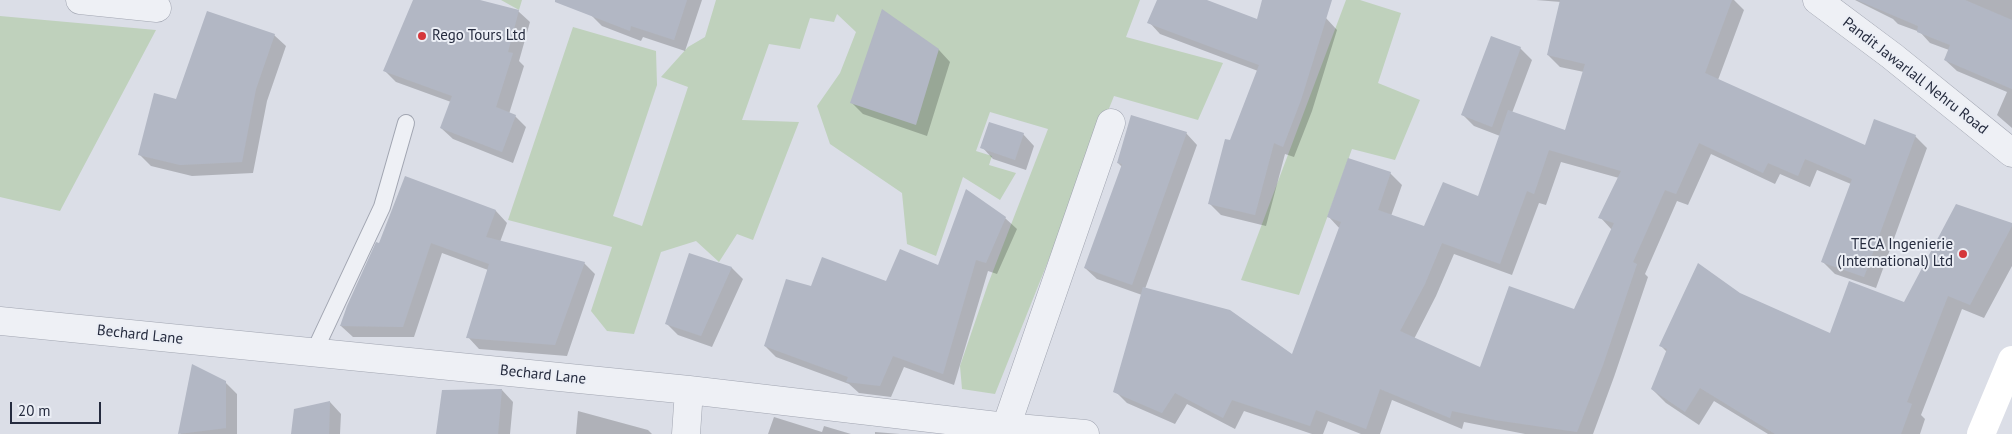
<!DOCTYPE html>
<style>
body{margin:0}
#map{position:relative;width:2012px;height:434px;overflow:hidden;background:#dbdee7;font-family:"PT Sans",sans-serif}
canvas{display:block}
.scale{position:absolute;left:10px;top:402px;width:91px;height:22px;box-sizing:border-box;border:2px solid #252b3e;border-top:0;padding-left:6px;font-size:15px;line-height:18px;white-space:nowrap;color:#252b3e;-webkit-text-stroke:4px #ebeef5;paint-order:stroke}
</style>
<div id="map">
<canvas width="2012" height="434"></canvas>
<div class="scale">20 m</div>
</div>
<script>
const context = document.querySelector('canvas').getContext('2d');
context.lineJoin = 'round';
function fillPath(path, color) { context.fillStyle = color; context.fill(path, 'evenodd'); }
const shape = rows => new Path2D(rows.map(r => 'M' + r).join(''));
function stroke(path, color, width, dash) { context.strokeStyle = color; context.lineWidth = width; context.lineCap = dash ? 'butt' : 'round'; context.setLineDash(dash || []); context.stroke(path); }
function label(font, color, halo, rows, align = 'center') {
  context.font = font + ' "PT Sans",sans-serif'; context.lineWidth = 4; context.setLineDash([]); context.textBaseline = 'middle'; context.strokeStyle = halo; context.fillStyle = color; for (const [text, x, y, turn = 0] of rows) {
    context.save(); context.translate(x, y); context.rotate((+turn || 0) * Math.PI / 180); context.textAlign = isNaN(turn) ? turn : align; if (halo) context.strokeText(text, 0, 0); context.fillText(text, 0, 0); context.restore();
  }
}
const green = shape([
 [501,0,522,0,519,10],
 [716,0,1140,0,1126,37,1223,63,1198,120,1114,96,995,394,962,389,960,366,988,284,1048,129,990,112,976,151,992,156,989,165,1016,173,1000,200,963,177,936,256,907,244,902,193,830,144,817,106,840,73,856,32,837,14,834,22,810,18,800,49,769,44,742,120,799,122,753,240,737,234,719,262,696,241,661,252,634,334,607,331,591,311,612,247,508,220,573,27,656,51,657,85,613,216,642,226,688,87,661,77,688,47,705,37],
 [1346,0,1360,0,1401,13,1378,83,1420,100,1395,160,1352,149,1299,295,1241,280],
 [0,16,156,30,60,211,0,197]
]);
const shadow = shape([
 [414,0,475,0,518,11,530,22,519,61,524,66,509,114,515,116,526,127,513,163,453,139,441,128,451,102,396,82,385,71],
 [596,0,702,0,685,51,643,37,641,41,602,26,591,15],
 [1158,0,1203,0,1257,21,1326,18,1337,30,1312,111,1294,157,1285,154,1266,226,1221,215,1209,203,1258,71,1160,34,1149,22],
 [1536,0,1734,0,1744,10,1718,80,1865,146,1915,136,1927,148,1876,288,1835,274,1823,262,1851,184,1817,170,1810,187,1780,174,1775,184,1711,154,1688,205,1677,201,1645,274,1648,277,1614,377,1593,434,1525,434,1464,422,1462,429,1392,400,1380,434,1361,434,1328,421,1323,434,1312,434,1244,411,1235,429,1187,404,1175,424,1127,403,1115,391,1142,295,1097,279,1085,268,1122,167,1118,163,1186,133,1197,145,1145,289,1292,356,1340,229,1329,217,1390,173,1402,185,1391,216,1425,228,1478,198,1500,136,1474,126,1463,115,1520,48,1532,60,1512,113,1565,132,1584,72,1560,67,1548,55,1561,2],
 [1561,162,1619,178,1600,217,1612,230,1575,310,1481,369,1414,339,1436,296,1454,254,1512,275,1539,203,1546,205],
 [1855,0,2012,0,2012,128,1997,115,2007,92,1957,71,1945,60,1949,50,1930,43,1920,32,1898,24,1893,19],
 [882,11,939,50,950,62,927,136,863,114,852,103],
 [274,35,286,46,267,101,253,173,192,176,151,166,140,155,177,100],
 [1023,134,1034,146,1026,170,993,159,982,147],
 [406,178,496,211,507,223,500,242,584,263,595,274,567,356,479,349,468,337,488,270,442,253,414,337,353,337,341,326,380,245],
 [1005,218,1017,229,997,274,988,271,954,385,904,367,891,397,859,393,849,384,776,357,765,346,812,288,887,282,938,266],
 [2012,225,2012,266,1984,318,1962,309,1921,415,1925,419,1920,434,1768,434,1714,401,1699,425,1666,403,1652,389,1667,352,1661,346,1740,294,1830,335,1905,303],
 [690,255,732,268,743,279,712,347,678,335,667,324],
 [225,382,237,394,237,434,180,434],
 [502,390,513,402,510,434,437,434],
 [330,402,341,414,340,434,292,434],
 [578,411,648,430,652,434,576,434],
 [774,417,822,432,824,426,851,434,768,434],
 [875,432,900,434,875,434]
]);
const building = shape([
 [413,0,480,0,519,10,508,52,513,53,496,107,516,115,502,152,440,128,452,96,383,71],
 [555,0,687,0,674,40,631,26,630,31,555,2],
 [1157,0,1207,0,1257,19,1262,0,1332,0,1301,100,1283,147,1274,143,1255,215,1208,204,1225,139,1230,140,1259,65,1147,23],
 [1560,0,1732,0,1705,73,1865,145,1874,119,1916,135,1864,277,1821,262,1852,179,1805,159,1798,176,1768,163,1763,173,1699,143,1676,194,1665,190,1633,262,1637,264,1603,365,1577,432,1495,420,1452,411,1450,418,1380,389,1366,429,1316,410,1310,426,1232,400,1223,418,1175,393,1162,413,1113,392,1143,287,1230,310,1292,354,1341,222,1327,217,1348,158,1391,172,1378,210,1424,226,1443,182,1478,196,1508,110,1565,130,1585,64,1547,55],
 [1549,150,1621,171,1598,218,1614,223,1574,309,1509,286,1480,367,1400,331,1425,284,1442,243,1500,264,1527,191,1534,194],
 [1857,0,1965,0,2012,20,2012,89,1944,60,1950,45,1917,32,1918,26],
 [882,9,939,49,916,125,850,103],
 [207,11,275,34,256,89,242,162,180,165,138,155,154,93,176,99],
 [1491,36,1521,47,1492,127,1461,115],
 [1131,115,1187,132,1132,285,1084,268,1122,164,1117,163],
 [989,122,1024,133,1015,160,980,148],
 [405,176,496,210,486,237,585,262,555,345,466,338,489,264,431,243,403,327,340,326,347,306,376,242,379,243],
 [966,189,1006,217,986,263,976,260,943,374,893,356,880,386,846,382,848,377,764,346,786,279,811,286,822,257,886,281,900,249,938,265],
 [1956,204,2012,223,2012,226,1970,305,1948,296,1907,402,1912,404,1901,434,1775,434,1700,388,1685,412,1651,389,1667,349,1659,346,1698,263,1740,293,1830,333,1849,281,1904,302],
 [689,253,732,267,701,336,665,324],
 [192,364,226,381,226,428,178,434],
 [502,389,498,434,436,434,442,390],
 [330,401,329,434,291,434,294,409]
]);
const service = shape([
 [314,352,382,207,406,123]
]);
const minor = shape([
 [80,0,157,8],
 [1817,0,1892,56,2012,153],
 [0,321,689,390,1006,427,1085,434],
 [1006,427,1111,123],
 [686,434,689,390]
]);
const secondary = shape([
 [1981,434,2012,360]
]);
const markers = [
 [422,36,5,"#d5373b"],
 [1963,254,5,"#d5373b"]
];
const poiNames = [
 ["Rego Tours Ltd",432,36],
 ["TECA Ingenierie",1953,245,"right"],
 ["(International) Ltd",1953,262,"right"]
];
const streetNames = [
 ["Pandit Jawarlall Nehru Road",1915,76,38],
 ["Bechard Lane",140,335,6],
 ["Bechard Lane",543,375,6]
];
fillPath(green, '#bfd1bc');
fillPath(shadow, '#0003');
fillPath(building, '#b2b7c4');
stroke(service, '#a1a5b1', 18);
stroke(minor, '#a1a5b1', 29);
stroke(service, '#eef0f5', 16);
stroke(minor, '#eef0f5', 28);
stroke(secondary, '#fff', 28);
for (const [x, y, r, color] of markers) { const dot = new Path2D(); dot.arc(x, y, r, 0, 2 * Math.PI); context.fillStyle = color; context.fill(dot); stroke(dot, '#ebeef5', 2); }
label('15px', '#252b3e', '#ebeef5', poiNames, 'left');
label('15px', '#252b3e', '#ebeef5', streetNames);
</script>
